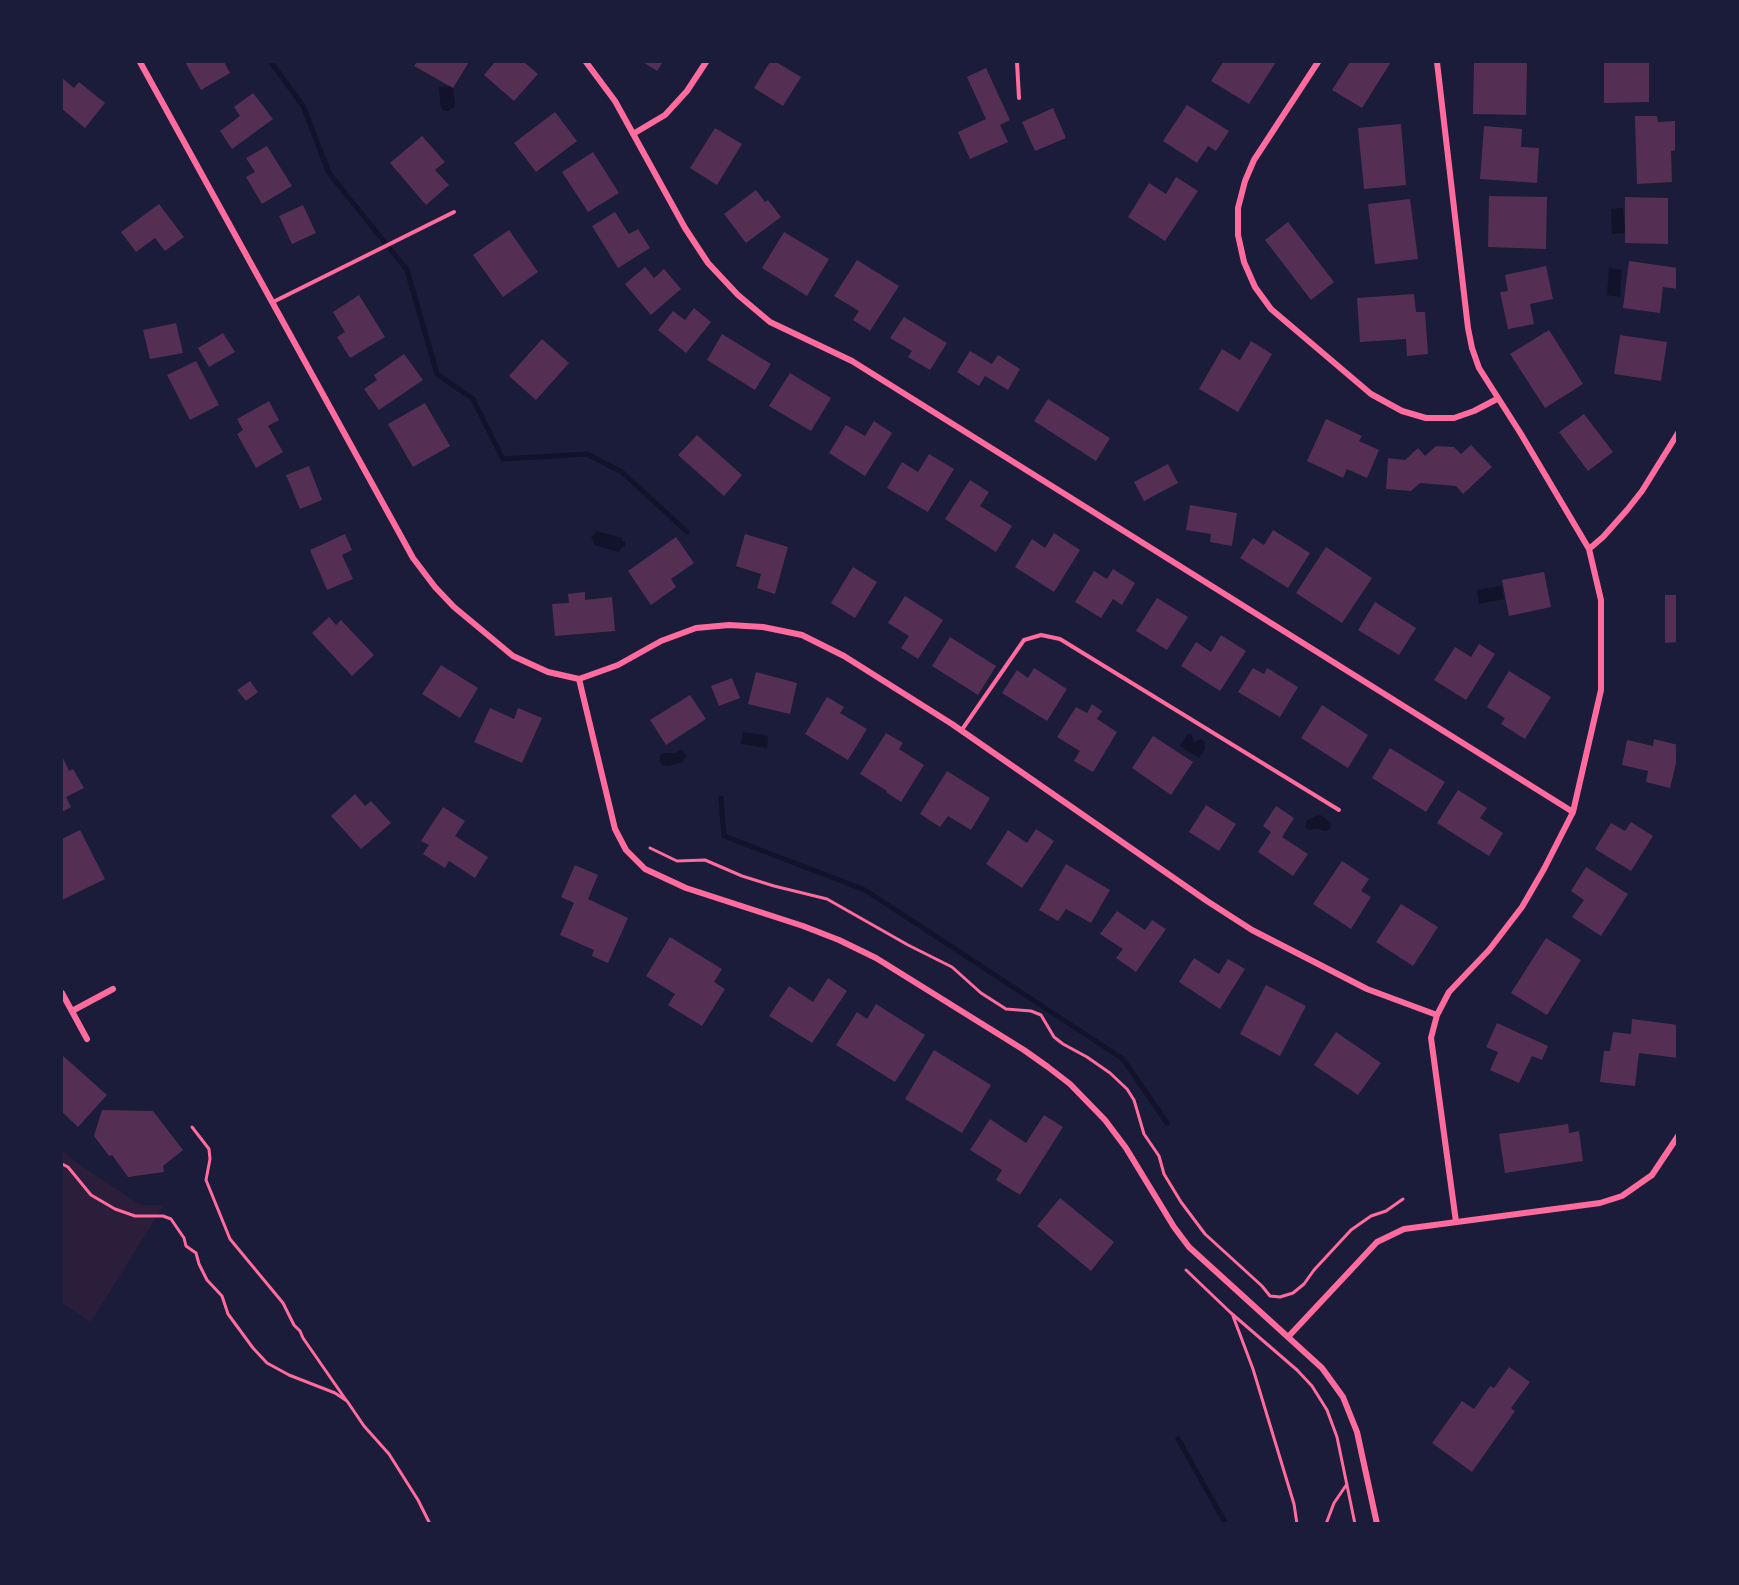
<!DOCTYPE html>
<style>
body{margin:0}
#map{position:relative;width:1739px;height:1585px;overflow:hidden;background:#1b1b3a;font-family:"Archivo Narrow",sans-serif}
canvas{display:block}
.frame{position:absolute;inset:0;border:63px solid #1b1b3a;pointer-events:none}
</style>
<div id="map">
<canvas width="1739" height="1585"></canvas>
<div class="frame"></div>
</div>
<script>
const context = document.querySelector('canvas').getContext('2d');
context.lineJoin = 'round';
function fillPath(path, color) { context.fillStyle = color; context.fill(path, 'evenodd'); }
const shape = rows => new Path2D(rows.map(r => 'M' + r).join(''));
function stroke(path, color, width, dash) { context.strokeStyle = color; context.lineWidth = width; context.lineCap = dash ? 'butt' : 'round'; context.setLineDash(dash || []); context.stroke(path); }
const green = shape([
 [62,1150,77,1163,141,1205,164,1205,91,1322,62,1303]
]);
const water = shape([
 [453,86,455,106,448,111,444,111,441,108,439,87],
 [1623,208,1625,233,1612,234,1611,209],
 [1609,268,1622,270,1620,297,1607,295],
 [597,531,622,538,622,541,625,542,625,546,620,549,619,552,593,545,594,542,591,538],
 [1501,586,1504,599,1479,604,1477,590],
 [743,732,768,736,767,748,741,744],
 [1191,734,1194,742,1201,739,1205,742,1205,749,1199,758,1180,746,1187,735],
 [680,750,683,751,686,755,683,762,669,766,663,765,659,761,660,756,663,753,676,753],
 [1319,815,1323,816,1330,823,1331,827,1329,830,1325,831,1317,828,1309,830,1305,827,1307,820]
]);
const stream = shape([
 [271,62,303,106,329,173,407,270,437,374,473,399,503,459,587,454,622,472,687,532],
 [721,798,724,836,865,890,1123,1059,1167,1123],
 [1178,1439,1226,1524]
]);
const building = shape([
 [185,62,224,62,230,73,201,90],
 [417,62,469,62,453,88,414,66],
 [495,62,524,62,538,74,514,101,484,75],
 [643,62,663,62,657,71],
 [770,62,776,62,801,77,783,106,754,88],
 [1223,62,1276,62,1249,104,1211,81],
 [1350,62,1391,62,1362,108,1332,90],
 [1474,62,1527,62,1526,115,1473,114],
 [1604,62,1649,62,1649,102,1604,103],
 [986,68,1010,120,1000,125,1008,142,970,159,958,132,986,119,967,77],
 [62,78,74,88,79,82,105,103,85,128,62,109],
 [253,93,273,119,232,149,220,131,240,116,234,107],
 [1187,105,1229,131,1216,151,1208,146,1197,163,1163,141],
 [1053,108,1066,138,1035,151,1022,122],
 [555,112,577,141,536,172,514,143],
 [1635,116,1657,116,1658,122,1675,121,1675,150,1671,151,1672,182,1637,184],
 [1401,124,1406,185,1364,189,1358,128],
 [1484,126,1522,129,1521,147,1539,148,1537,183,1480,179],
 [715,128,742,144,717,185,690,168],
 [422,136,445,162,435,170,449,185,426,205,390,163],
 [267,146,292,186,262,204,246,177,255,172,246,158],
 [593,152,619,193,588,212,562,172],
 [1176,177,1198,191,1165,241,1128,217,1149,183,1166,194],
 [756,190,765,202,768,200,781,217,746,243,724,214],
 [1489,196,1547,197,1546,249,1488,247],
 [1625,197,1668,198,1668,244,1625,243],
 [1410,199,1418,259,1375,264,1368,204],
 [159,204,184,237,165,251,155,238,136,252,121,232],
 [303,205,316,233,292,244,279,216],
 [615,212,629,234,638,229,650,248,618,268,592,226],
 [1288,222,1334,282,1311,300,1265,240],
 [509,230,538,272,503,297,473,255],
 [784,232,829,259,807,296,762,268],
 [857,260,899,286,870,331,853,320,859,311,834,296],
 [1629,261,1678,268,1678,289,1663,287,1660,313,1623,308],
 [1546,266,1553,299,1530,304,1534,324,1508,329,1500,292,1508,291,1505,275],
 [645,267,654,278,664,269,681,289,651,315,625,284],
 [1414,294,1416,312,1425,312,1428,354,1407,356,1406,339,1360,342,1357,298],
 [359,295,385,337,350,358,337,337,345,332,333,312],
 [694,308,711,322,686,353,658,330,673,311,685,320],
 [904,317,947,343,930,370,908,357,912,351,890,338],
 [176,323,183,353,150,359,143,330],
 [1549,330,1583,384,1545,408,1510,354],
 [223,333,235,352,209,367,198,348],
 [722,334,771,364,755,390,707,360],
 [1620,335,1667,342,1661,381,1614,374],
 [542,339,569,363,536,400,509,376],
 [1251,341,1272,354,1238,412,1199,389,1222,349,1240,360],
 [970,351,992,364,998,355,1020,369,1008,390,985,376,979,386,957,372],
 [404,354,423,380,379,410,364,389,377,380,374,375],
 [196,361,219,405,190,420,167,375],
 [790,373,831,398,811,431,769,406],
 [1048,399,1110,438,1096,461,1034,421],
 [269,401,279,420,268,426,283,452,256,468,237,434,243,430,237,419],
 [425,403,450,446,413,467,388,424],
 [1584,414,1613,452,1588,471,1559,432],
 [1326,419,1362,436,1359,441,1379,450,1367,478,1347,469,1343,478,1307,461],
 [874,421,892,433,865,476,829,453,846,425,865,436],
 [697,435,742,475,724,496,678,455],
 [1471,445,1492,467,1463,494,1456,486,1420,483,1411,491,1386,489,1388,458,1405,460,1418,448,1425,456,1436,446,1454,447,1461,454],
 [929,454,954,469,928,512,887,488,902,462,918,472],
 [1168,464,1178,483,1144,501,1134,482],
 [309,466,322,500,300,509,286,475],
 [970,480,989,492,980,506,1012,526,996,552,945,519],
 [1190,505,1237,513,1232,546,1210,542,1211,534,1186,530],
 [1273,530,1310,553,1288,588,1240,558,1253,538,1264,545],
 [1054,533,1080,550,1054,592,1015,567,1032,539,1045,548],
 [345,534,352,550,342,555,353,579,327,590,310,550],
 [745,534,788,547,775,594,757,588,761,574,736,566],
 [676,537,694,563,671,579,676,587,651,605,628,571],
 [1326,547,1372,578,1342,623,1296,593],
 [853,567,877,582,855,618,831,603],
 [1113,569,1135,583,1122,605,1113,599,1101,618,1075,602,1094,571,1107,579],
 [1544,572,1551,607,1509,616,1502,580],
 [585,592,585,600,612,597,615,631,555,636,552,604,569,603,568,594],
 [1665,595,1678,595,1678,642,1665,643],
 [905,596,943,620,918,659,901,648,909,636,888,623],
 [1157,598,1188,617,1167,650,1136,631],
 [1375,602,1416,628,1399,655,1358,630],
 [329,617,336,625,341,620,374,655,352,676,312,633],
 [1221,635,1246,651,1220,691,1181,666,1196,642,1211,652],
 [950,637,996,666,978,695,932,666],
 [1479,644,1495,654,1466,700,1434,680,1455,647,1471,657],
 [441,665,478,688,460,718,422,694],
 [1034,668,1067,689,1047,721,1002,693,1017,670,1028,678],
 [1253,668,1264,674,1267,668,1298,687,1280,717,1238,692],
 [1509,671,1551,697,1525,739,1501,724,1505,718,1487,707],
 [756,672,797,683,790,714,748,704],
 [732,678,740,698,719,706,711,686],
 [250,681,258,692,246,701,237,690],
 [690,695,706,719,666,745,650,720],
 [827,697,844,707,840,713,867,729,848,760,805,734],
 [1092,704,1102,711,1097,719,1117,732,1093,772,1074,761,1080,751,1057,737,1076,707,1087,713],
 [1322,705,1368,735,1348,768,1301,738],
 [490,708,514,719,518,708,542,718,522,763,474,742],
 [886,733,903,743,899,749,924,765,901,802,886,792,887,791,860,774],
 [1153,736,1193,762,1171,795,1132,768],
 [1654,739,1678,745,1678,755,1670,788,1646,782,1648,771,1622,765,1627,740,1653,746],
 [1390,748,1445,782,1426,812,1372,778],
 [62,756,69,771,73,769,84,788,66,797,71,807,62,812],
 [947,771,990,798,971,830,948,816,940,827,920,814],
 [1458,790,1487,808,1480,818,1503,833,1489,856,1437,823],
 [355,794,365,806,371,801,391,823,361,849,331,816],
 [1206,805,1236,824,1219,851,1189,832],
 [1276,806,1294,818,1282,837,1308,854,1293,876,1258,852,1271,832,1263,826],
 [443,807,465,821,455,836,488,857,475,878,449,861,445,868,423,854,429,845,421,841],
 [1631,822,1653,836,1631,871,1595,849,1611,823,1625,831],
 [1036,829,1054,841,1022,888,986,864,1008,830,1027,843],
 [80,830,105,879,62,900,62,839],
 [1342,861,1369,879,1361,891,1371,897,1351,929,1313,904],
 [1066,864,1110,890,1091,923,1066,909,1058,921,1039,910],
 [575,865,598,875,588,899,628,918,608,963,592,956,594,950,560,935,574,903,561,897],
 [1586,867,1628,894,1601,936,1572,917,1584,900,1571,891],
 [1401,904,1438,927,1413,966,1376,942],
 [1117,911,1145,930,1152,920,1166,929,1136,972,1116,958,1123,949,1100,934],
 [670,937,722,969,714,982,725,989,702,1026,668,1005,675,994,646,976],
 [1546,938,1581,960,1547,1015,1511,993],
 [1194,958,1219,974,1228,959,1245,969,1220,1009,1179,982],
 [828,978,847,991,812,1043,769,1016,789,986,813,1002],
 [1266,985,1306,1006,1280,1056,1240,1034],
 [876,1004,925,1035,895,1082,836,1045,857,1012,867,1019],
 [1632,1019,1678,1025,1678,1058,1639,1053,1635,1086,1600,1082,1604,1051,1610,1051,1613,1032,1631,1034],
 [1497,1023,1548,1046,1542,1060,1532,1056,1519,1083,1490,1070,1498,1052,1486,1047],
 [1336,1032,1381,1063,1358,1095,1314,1065],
 [934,1050,991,1085,962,1133,905,1099],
 [62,1055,107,1095,78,1127,62,1112],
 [102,1110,153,1111,183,1150,163,1166,164,1172,128,1177,112,1155,109,1156,94,1136],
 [1044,1115,1063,1127,1020,1195,996,1180,1002,1170,970,1150,990,1119,1026,1143],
 [1568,1124,1569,1133,1579,1131,1583,1161,1505,1173,1499,1134],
 [1060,1198,1114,1242,1091,1271,1037,1226],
 [1509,1367,1530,1382,1511,1408,1515,1411,1472,1472,1432,1443,1462,1401,1474,1409,1490,1386,1494,1388]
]);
const path = shape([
 [650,848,677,861,705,860,742,876,774,886,827,899,908,945,952,967,981,993,1006,1009,1031,1011,1041,1015,1054,1037,1063,1044,1087,1057,1110,1073,1127,1089,1134,1100,1144,1134,1159,1156,1164,1174,1181,1202,1205,1234,1262,1286,1270,1296,1280,1297,1293,1293,1304,1284,1314,1270,1351,1230,1371,1216,1386,1211,1403,1199],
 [192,1127,209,1149,210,1159,206,1180,230,1239,283,1303,294,1325,300,1331,303,1338,346,1400],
 [62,1164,68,1167,91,1195,115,1209,135,1216,163,1216,171,1219,184,1238,186,1246,196,1253,199,1264,207,1280,222,1296,228,1314,253,1348,267,1363,289,1375,335,1393,347,1401,364,1426,389,1454,418,1500,430,1524],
 [1186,1270,1231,1313,1297,1370,1312,1386,1327,1410,1337,1437,1355,1524],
 [1233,1316,1253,1369,1294,1504,1297,1524],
 [1326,1524,1334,1503,1347,1484]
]);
const service = shape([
 [1017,62,1019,98],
 [273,302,454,212],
 [961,731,1024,640,1041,635,1060,639,1339,810]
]);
const minor = shape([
 [140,62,413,558,435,587,454,607,513,656,548,672,579,679,618,665,661,641,696,628,729,625,763,627,802,635,844,656,952,724,1207,901,1252,930,1367,989,1437,1015],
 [586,62,615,101,685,228,708,263,738,295,770,322,852,361,1573,812],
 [1318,62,1254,160,1245,181,1238,208,1238,235,1244,262,1255,287,1271,309,1371,394,1402,411,1426,418,1454,418,1474,411,1497,399],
 [1437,62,1468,328,1472,348,1479,368,1521,434,1589,549,1601,600,1601,690,1573,812,1544,869,1522,907,1489,950,1449,992,1437,1015,1431,1038,1456,1222],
 [633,134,665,115,687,91,706,62],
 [1589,549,1603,537,1627,510,1642,491,1678,433],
 [579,679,615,829,626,850,645,869,686,888,803,926,839,940,876,958,1024,1050,1048,1067,1070,1084,1105,1120,1126,1148,1174,1227,1189,1247,1322,1368,1343,1397,1357,1432,1377,1524],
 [62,993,87,1039],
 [72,1011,113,989],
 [1289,1336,1377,1242,1404,1229,1600,1203,1622,1196,1652,1175,1678,1136]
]);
fillPath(green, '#2a1e3b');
fillPath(water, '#12122b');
stroke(stream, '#12122b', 5);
fillPath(building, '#542f53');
stroke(path, '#ff6b9d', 3);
stroke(service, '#ff6b9d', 4);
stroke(minor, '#ff6b9d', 6);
</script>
